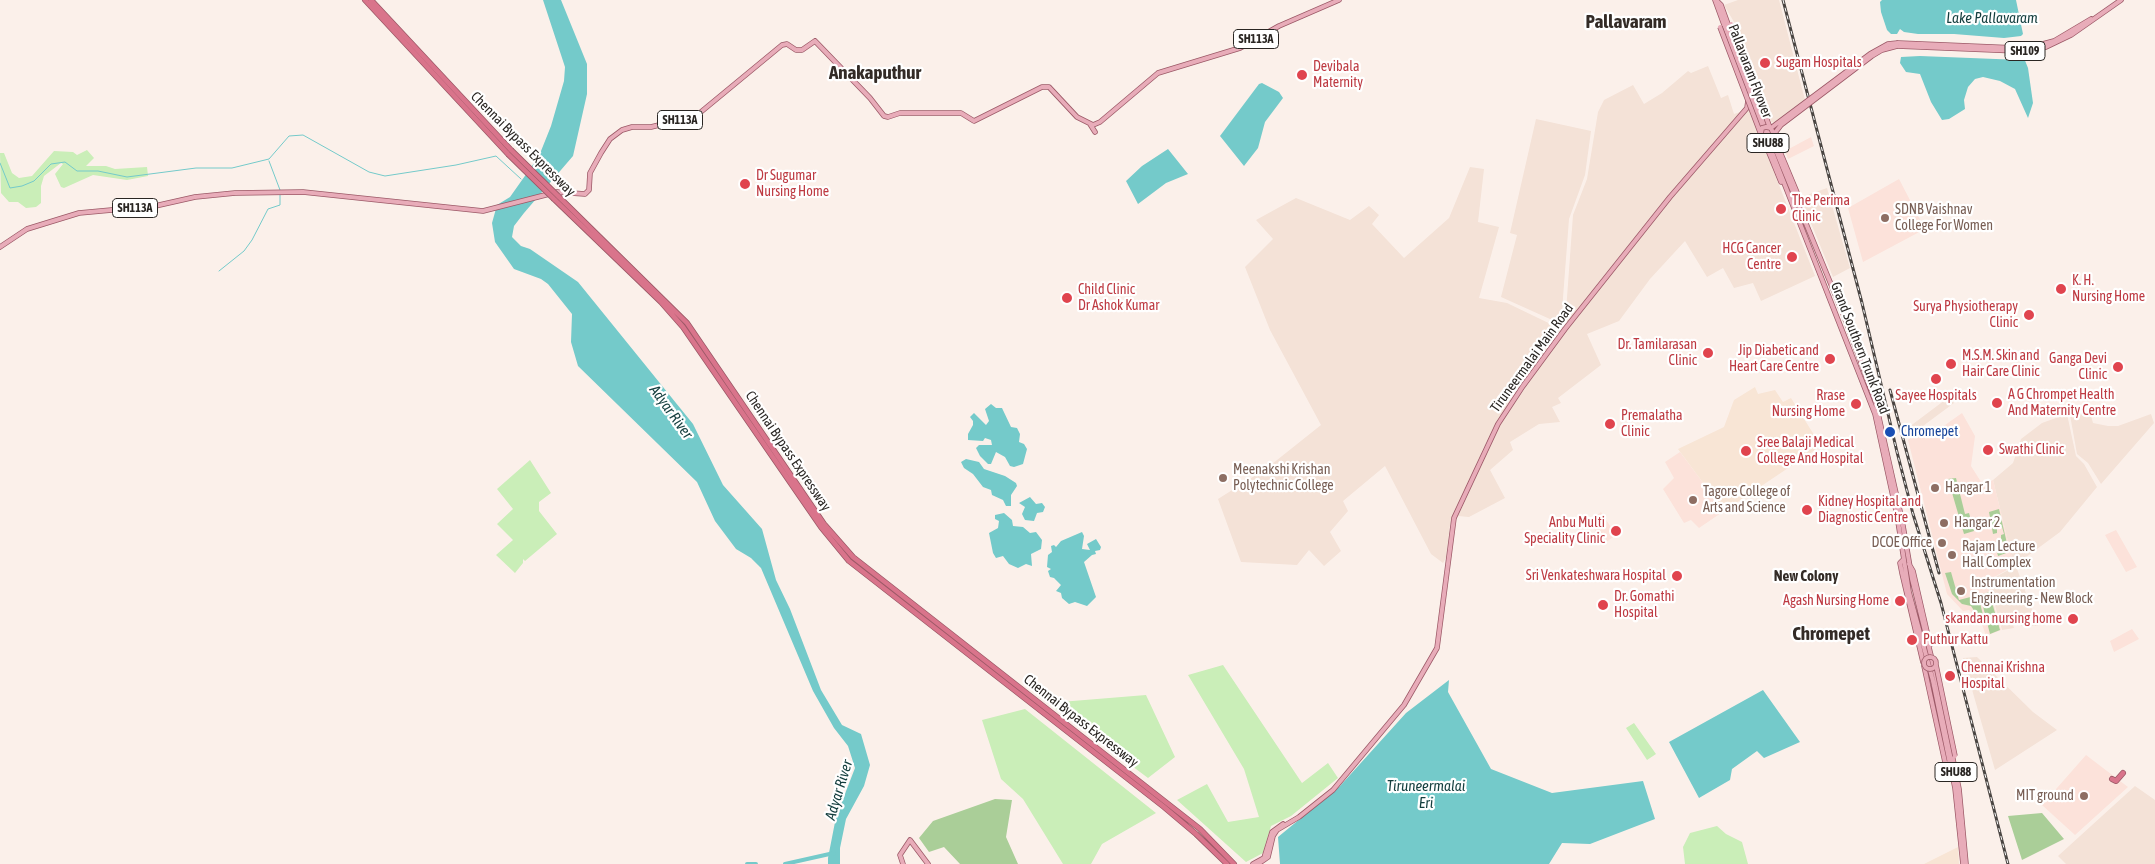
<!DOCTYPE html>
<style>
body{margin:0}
canvas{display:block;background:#fbf0ea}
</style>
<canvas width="2155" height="864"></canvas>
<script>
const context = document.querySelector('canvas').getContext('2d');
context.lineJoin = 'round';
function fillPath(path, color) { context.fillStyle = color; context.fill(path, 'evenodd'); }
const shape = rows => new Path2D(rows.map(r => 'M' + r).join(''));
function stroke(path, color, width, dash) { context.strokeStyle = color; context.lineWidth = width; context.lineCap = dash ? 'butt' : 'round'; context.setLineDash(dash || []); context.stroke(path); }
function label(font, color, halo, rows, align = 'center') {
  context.font = font + ' "Asap Condensed",sans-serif'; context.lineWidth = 4.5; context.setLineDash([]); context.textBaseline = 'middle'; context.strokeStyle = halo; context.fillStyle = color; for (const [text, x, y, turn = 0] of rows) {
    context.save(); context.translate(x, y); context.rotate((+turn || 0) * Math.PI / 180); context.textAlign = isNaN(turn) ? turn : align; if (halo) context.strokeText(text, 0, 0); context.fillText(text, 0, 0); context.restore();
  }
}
const built = shape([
 [1738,0,1779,0,1805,100,1775,123,1771,122,1734,22,1724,5],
 [1708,66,1721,98,1728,95,1734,114,1743,111,1666,198,1565,325,1573,215,1587,179,1598,112,1604,100,1633,85,1644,104,1662,93,1688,71,1691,73],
 [1749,109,1815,276,1761,301,1753,283,1734,288,1723,268,1707,277,1685,241,1650,279,1619,321,1587,334,1601,365,1558,398,1561,403,1552,407,1560,422,1539,424,1510,442,1513,450,1490,470,1505,498,1469,517,1458,516,1500,425,1567,327,1671,199],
 [1536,119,1591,131,1585,175,1569,219,1561,324,1501,297,1517,235,1510,233],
 [1470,167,1484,169,1478,222,1499,227,1479,298,1507,303,1561,329,1514,393,1483,449,1450,525,1446,558,1443,563,1431,554,1385,466,1343,501,1348,511,1330,532,1341,551,1324,566,1309,550,1297,565,1241,562,1218,499,1267,468,1321,425,1270,330,1245,267,1273,239,1256,220,1296,198,1350,220,1369,206,1379,215,1372,224,1404,258,1449,218],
 [1827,188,1850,268,1833,277,1804,206,1804,196],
 [1949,397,1954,403,1908,437,1905,430],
 [2090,412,2093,423,2108,426,2118,426,2151,414,2154,423,2101,484,2088,463,2077,454,2070,415],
 [2067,414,2076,456,2084,464,2097,487,2060,532,2014,566,1993,480,2013,463,2021,439,2042,423],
 [2016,566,2038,626,2021,626,2019,621,2012,622,2014,628,2002,630,1988,581],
 [1977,657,2033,712,2057,730,1995,770,1963,658],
 [2135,786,2155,800,2155,864,2066,864,2058,856]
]);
const education = shape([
 [1811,137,1814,146,1788,159,1785,151],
 [1899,179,1925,229,1863,262,1848,208],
 [1962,413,1975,436,1971,466,1983,485,1993,480,2014,566,1987,581,2001,630,1986,636,1981,621,1969,610,1963,611,1947,594,1908,440,1925,428,1931,435],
 [1680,452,1724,511,1699,528,1691,520,1684,523,1663,489,1674,478,1665,462],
 [1601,512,1616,535,1602,545,1590,520],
 [2116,530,2137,567,2126,572,2105,535],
 [2132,629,2139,639,2114,652,2110,641],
 [2086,755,2128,787,2075,835,2042,805]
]);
const medical = shape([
 [1755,387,1758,394,1775,390,1783,402,1791,398,1821,446,1724,511,1678,449,1724,427,1734,400],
 [1958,847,1959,864,1924,864]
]);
const green = shape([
 [87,150,94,158,86,166,106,166,115,169,147,167,148,176,127,180,93,175,64,188,61,187,55,174,63,164,61,163,44,176,41,186,41,203,36,207,26,208,18,202,9,202,1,193,0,153,4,153,12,173,19,178,32,176,54,151,73,152,77,155],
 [530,460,551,493,539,502,539,511,557,534,525,561,523,559,523,563,515,573,496,555,513,540,497,524,513,509,497,489],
 [1223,665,1302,783,1328,763,1338,778,1291,816,1271,826,1263,853,1246,862,1177,800,1207,784,1228,822,1259,817,1244,769,1188,675],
 [1146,695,1175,757,1148,778,1048,703],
 [1025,709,1156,813,1102,844,1091,864,1063,864,1023,799,1001,779,982,720],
 [1634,723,1656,754,1647,760,1626,728],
 [1717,826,1726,834,1742,842,1748,864,1685,864,1683,847,1690,833]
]);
const forest = shape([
 [1956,478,1965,514,1969,513,1974,531,1964,534,1948,479],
 [1999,509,2009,552,1998,556,1996,548,2003,552,2007,546,2001,540,2001,535,2004,534,2002,527,1997,528,1997,533,1993,534,1989,512],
 [1951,572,1959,600,1978,595,1984,619,1975,612,1971,606,1962,604,1952,594,1945,573],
 [1989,592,2000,630,1990,634,1980,595],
 [995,799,1012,800,1006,837,1018,864,960,864,944,847,929,852,919,838,933,821],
 [2042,813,2064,839,2022,860,2008,816]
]);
const water = shape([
 [543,0,561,0,587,64,587,94,573,156,524,213,514,226,512,237,521,246,530,249,578,282,693,424,723,485,762,529,776,580,790,609,821,690,842,725,861,734,870,765,864,786,846,819,840,848,840,864,828,864,828,858,836,817,855,768,848,746,834,728,813,691,761,568,751,558,736,549,715,521,697,482,578,366,571,342,572,314,548,284,541,279,514,269,495,242,492,223,497,205,510,197,539,156,551,126,564,81,565,67],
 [1882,0,2016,0,2023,34,2021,36,2004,38,1954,34,1918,34,1904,32,1900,29,1897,34,1891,34,1887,30,1881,12,1880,2],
 [1920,56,2021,60,2024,58,2028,68,2033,103,2028,118,2015,89,2000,81,1983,77,1975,79,1968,87,1964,100,1965,109,1949,119,1942,120,1931,102,1920,74,1906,72,1900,63,1901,57],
 [1262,83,1279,92,1283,98,1265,122,1258,148,1244,166,1220,136,1259,84],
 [1168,149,1188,174,1166,183,1138,204,1126,181,1142,166],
 [991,404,996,408,1002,408,1011,427,1017,428,1020,434,1019,442,1024,444,1027,449,1023,464,1014,467,1010,466,1005,457,996,452,991,464,988,464,980,456,976,448,979,445,992,445,991,440,985,438,983,441,968,440,968,434,973,425,973,421,970,417,974,413,986,425,989,421,985,409],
 [966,459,979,462,984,469,1005,476,1016,483,1017,486,1011,495,1011,506,1006,506,1003,500,992,495,991,490,983,487,973,474,964,468,961,462],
 [1030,497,1036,504,1042,503,1045,507,1043,512,1037,513,1034,521,1025,520,1022,514,1025,507,1019,503],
 [1004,513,1012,520,1013,526,1023,527,1030,533,1036,532,1042,540,1041,549,1031,554,1032,566,1026,564,1018,568,1009,564,1003,556,996,558,993,553,989,533,998,528,999,521,995,519,995,515],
 [1082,532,1084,536,1082,549,1090,550,1087,544,1096,539,1101,547,1100,550,1095,551,1096,554,1092,555,1084,562,1096,597,1087,606,1075,602,1069,604,1062,598,1061,593,1056,591,1061,585,1054,578,1050,577,1048,571,1051,569,1047,567,1048,555,1052,552,1051,546,1054,545,1056,547,1061,541],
 [1449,680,1448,692,1491,769,1552,793,1643,781,1655,819,1590,844,1562,843,1549,864,1280,864,1278,837,1340,786,1406,713],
 [1763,690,1800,742,1764,758,1757,751,1732,769,1730,780,1699,798,1669,742]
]);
const stream = shape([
 [0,163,10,188,22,186,34,181,51,164,65,162,77,171,98,171,127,177,196,168,232,168,269,159,289,136,303,135,369,172,385,176,456,165,496,156,521,179],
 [219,271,244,251,252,240,268,209,280,205,280,190,269,161]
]);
const river = shape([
 [747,864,756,864],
 [785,864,834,853]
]);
const major = shape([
 [1715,0,1753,104,1875,414,1897,515,1909,592,1933,681,1955,788,1963,864],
 [1716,0,1721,5,1756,102,1844,316,1875,400,1902,520,1912,579,1937,680,1959,789,1966,864],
 [815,41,870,98,884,116,888,117,900,113,961,113,974,121,1042,87,1049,87,1077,117,1093,125,1100,122,1158,73,1240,48,1279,26,1339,0],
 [1898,43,2016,48,2039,45,2054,41,2091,19],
 [1897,46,2018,51,2046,47,2071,35,2121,0],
 [1090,124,1095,132],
 [1773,135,1801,202],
 [1763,138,1781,182],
 [0,247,27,229,79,213,155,206,195,197,235,193,303,192,483,211,557,192,585,194,589,190,590,173,601,153,610,139,622,130,632,127,651,127,696,116,782,45,787,44,796,50,802,50,815,41],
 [1903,560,1900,563,1902,573,1923,662],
 [1909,564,1913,571,1930,645],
 [1924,666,1945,762,1949,765],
 [903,864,900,855,910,840,928,864],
 [1253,864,1264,858,1272,832,1283,824],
 [1258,864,1268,857,1273,836,1277,830,1299,817,1333,790,1404,705,1437,648,1454,518,1498,424,1523,386,1565,329,1670,197,1747,108,1749,93]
]);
const highway = shape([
 [365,0,508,154],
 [371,0,511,150],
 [558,196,687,323,824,524,853,557,1200,829,1234,864],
 [554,199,661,302,683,327,821,527,849,561,1164,807,1196,834,1227,864],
 [2112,779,2116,781,2123,773]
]);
const rail = shape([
 [1783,0,1862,303,1897,452,1913,514,1941,603,2008,864],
 [1890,390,1939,573]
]);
const majorBridge = shape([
 [1731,24,1770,128],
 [1720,27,1760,132],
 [1771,128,1870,54,1888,44,1898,43],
 [1773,133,1771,128,1766,127,1762,128,1761,134,1765,139,1771,138,1781,125,1872,56,1882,50,1897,46],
 '1924 663a6 6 0 1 1 12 0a6 6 0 1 1-12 0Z',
 [1936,665,1955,756]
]);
const highwayBridge = shape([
 [511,150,558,196],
 [508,154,554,199]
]);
const markers = [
 [1765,63,6,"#e0444e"],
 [1302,75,6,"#e0444e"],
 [745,184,6,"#e0444e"],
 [1781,209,6,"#e0444e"],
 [1885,218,5,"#8d6e63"],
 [1792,257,6,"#e0444e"],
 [2061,289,6,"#e0444e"],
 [1067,298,6,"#e0444e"],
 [2029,315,6,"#e0444e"],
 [1708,353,6,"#e0444e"],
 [1830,359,6,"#e0444e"],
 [1951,364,6,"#e0444e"],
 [2118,367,6,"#e0444e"],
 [1936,379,6,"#e0444e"],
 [1997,403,6,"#e0444e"],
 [1856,404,6,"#e0444e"],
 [1610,424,6,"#e0444e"],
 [1890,432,6,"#1a4fb4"],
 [1988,450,6,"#e0444e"],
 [1746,451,6,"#e0444e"],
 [1223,478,5,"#8d6e63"],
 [1935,488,5,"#8d6e63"],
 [1693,500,5,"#8d6e63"],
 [1807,510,6,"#e0444e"],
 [1944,523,5,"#8d6e63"],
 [1616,531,6,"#e0444e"],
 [1942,543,5,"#8d6e63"],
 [1952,555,5,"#8d6e63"],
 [1677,576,6,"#e0444e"],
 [1961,591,5,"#8d6e63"],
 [1900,601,6,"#e0444e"],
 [1603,605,6,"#e0444e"],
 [2073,619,6,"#e0444e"],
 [1912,640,6,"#e0444e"],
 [1950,676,6,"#e0444e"],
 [2084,796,5,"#8d6e63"]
];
const shields = [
 [1256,39,45],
 [2025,51,40],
 [680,120,45],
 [1768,143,42],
 [135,208,45],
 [1956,772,42]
];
const shieldNames = [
 ["SH113A",1256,39],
 ["SH109",2025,51],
 ["SH113A",680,120],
 ["SHU88",1768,143],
 ["SH113A",135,208],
 ["SHU88",1956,772]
];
const healthNames = [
 ["Sugam Hospitals",1776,63],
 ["Devibala",1313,67],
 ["Maternity",1313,83],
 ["Dr Sugumar",756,176],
 ["Nursing Home",756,192],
 ["The Perima",1792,201],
 ["Clinic",1792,217],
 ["HCG Cancer",1781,249,"right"],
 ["Centre",1781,265,"right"],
 ["K. H.",2072,281],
 ["Nursing Home",2072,297],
 ["Child Clinic",1078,290],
 ["Dr Ashok Kumar",1078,306],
 ["Surya Physiotherapy",2018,307,"right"],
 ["Clinic",2018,323,"right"],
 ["Dr. Tamilarasan",1697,345,"right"],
 ["Clinic",1697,361,"right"],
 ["Jip Diabetic and",1819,351,"right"],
 ["Heart Care Centre",1819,367,"right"],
 ["M.S.M. Skin and",1962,356],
 ["Hair Care Clinic",1962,372],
 ["Ganga Devi",2107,359,"right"],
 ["Clinic",2107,375,"right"],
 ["A G Chrompet Health",2008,395],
 ["And Maternity Centre",2008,411],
 ["Rrase",1845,396,"right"],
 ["Nursing Home",1845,412,"right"],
 ["Sayee Hospitals",1936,396,"center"],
 ["Premalatha",1621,416],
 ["Clinic",1621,432],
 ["Sree Balaji Medical",1757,443],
 ["College And Hospital",1757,459],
 ["Swathi Clinic",1999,450],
 ["Kidney Hospital and",1818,502],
 ["Diagnostic Centre",1818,518],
 ["Anbu Multi",1605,523,"right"],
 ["Speciality Clinic",1605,539,"right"],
 ["Sri Venkateshwara Hospital",1666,576,"right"],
 ["Dr. Gomathi",1614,597],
 ["Hospital",1614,613],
 ["Agash Nursing Home",1889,601,"right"],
 ["skandan nursing home",2062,619,"right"],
 ["Puthur Kattu",1923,640],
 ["Chennai Krishna",1961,668],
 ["Hospital",1961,684]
];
const streetNames = [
 ["Pallavaram Flyover",1750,71,69],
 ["Chennai Bypass Expressway",523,144,45],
 ["Grand Southern Trunk Road",1860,348,69],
 ["Tiruneermalai Main Road",1532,358,-54],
 ["Chennai Bypass Expressway",788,451,56],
 ["Chennai Bypass Expressway",1081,721,38]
];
const educationNames = [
 ["SDNB Vaishnav",1895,210],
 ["College For Women",1895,226],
 ["Meenakshi Krishan",1233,470],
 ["Polytechnic College",1233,486],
 ["Hangar 1",1945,488],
 ["Tagore College of",1703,492],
 ["Arts and Science",1703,508],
 ["Hangar 2",1954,523],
 ["DCOE Office",1932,543,"right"],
 ["Rajam Lecture",1962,547],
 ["Hall Complex",1962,563],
 ["Instrumentation",1971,583],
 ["Engineering - New Block",1971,599],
 ["MIT ground",2074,796,"right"]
];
const transitNames = [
 ["Chromepet",1901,432]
];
const waterNames = [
 ["Lake Pallavaram",1992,18],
 ["Adyar River",671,412,54],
 ["Tiruneermalai",1426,786],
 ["Eri",1426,803],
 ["Adyar River",839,790,-73]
];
const neighbourhoodNames = [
 ["New Colony",1806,576]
];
const districtNames = [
 ["Pallavaram",1626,22],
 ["Anakaputhur",875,73],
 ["Chromepet",1831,634]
];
fillPath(built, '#f4e2d7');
fillPath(education, '#fce2da');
fillPath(medical, '#f8e5d5');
fillPath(green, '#caeeb8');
fillPath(forest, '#aace98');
fillPath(water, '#74caca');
stroke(stream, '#74caca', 1);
stroke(river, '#74caca', 4);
stroke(major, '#9c5967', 5.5);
stroke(highway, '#9c5967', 6);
stroke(major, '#e8acb9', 4);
stroke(highway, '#d9748b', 4.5);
stroke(rail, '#4a4542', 3);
stroke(rail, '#fff', 1, [4]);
stroke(majorBridge, '#9c5967', 5.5, []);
stroke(highwayBridge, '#9c5967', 6, []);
stroke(majorBridge, '#e8acb9', 4);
stroke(highwayBridge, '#d9748b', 4.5);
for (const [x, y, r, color] of markers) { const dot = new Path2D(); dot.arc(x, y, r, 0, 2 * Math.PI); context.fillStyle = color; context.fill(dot); stroke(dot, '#fff', 2); }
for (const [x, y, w] of shields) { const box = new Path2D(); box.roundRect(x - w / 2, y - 9.5, w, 19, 4); context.fillStyle = '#fff'; context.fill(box); stroke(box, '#2a2623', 1); }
label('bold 12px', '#2a2623', null, shieldNames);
label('14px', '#be3a42', '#fff', healthNames, 'left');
label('14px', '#2a2623', '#fff', streetNames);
label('14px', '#785e54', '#fff', educationNames, 'left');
label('14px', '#164399', '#fff', transitNames, 'left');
label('italic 15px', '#143e3e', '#fff', waterNames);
label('bold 15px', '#332b26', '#fff', neighbourhoodNames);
label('bold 19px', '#332b26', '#fff', districtNames);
</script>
